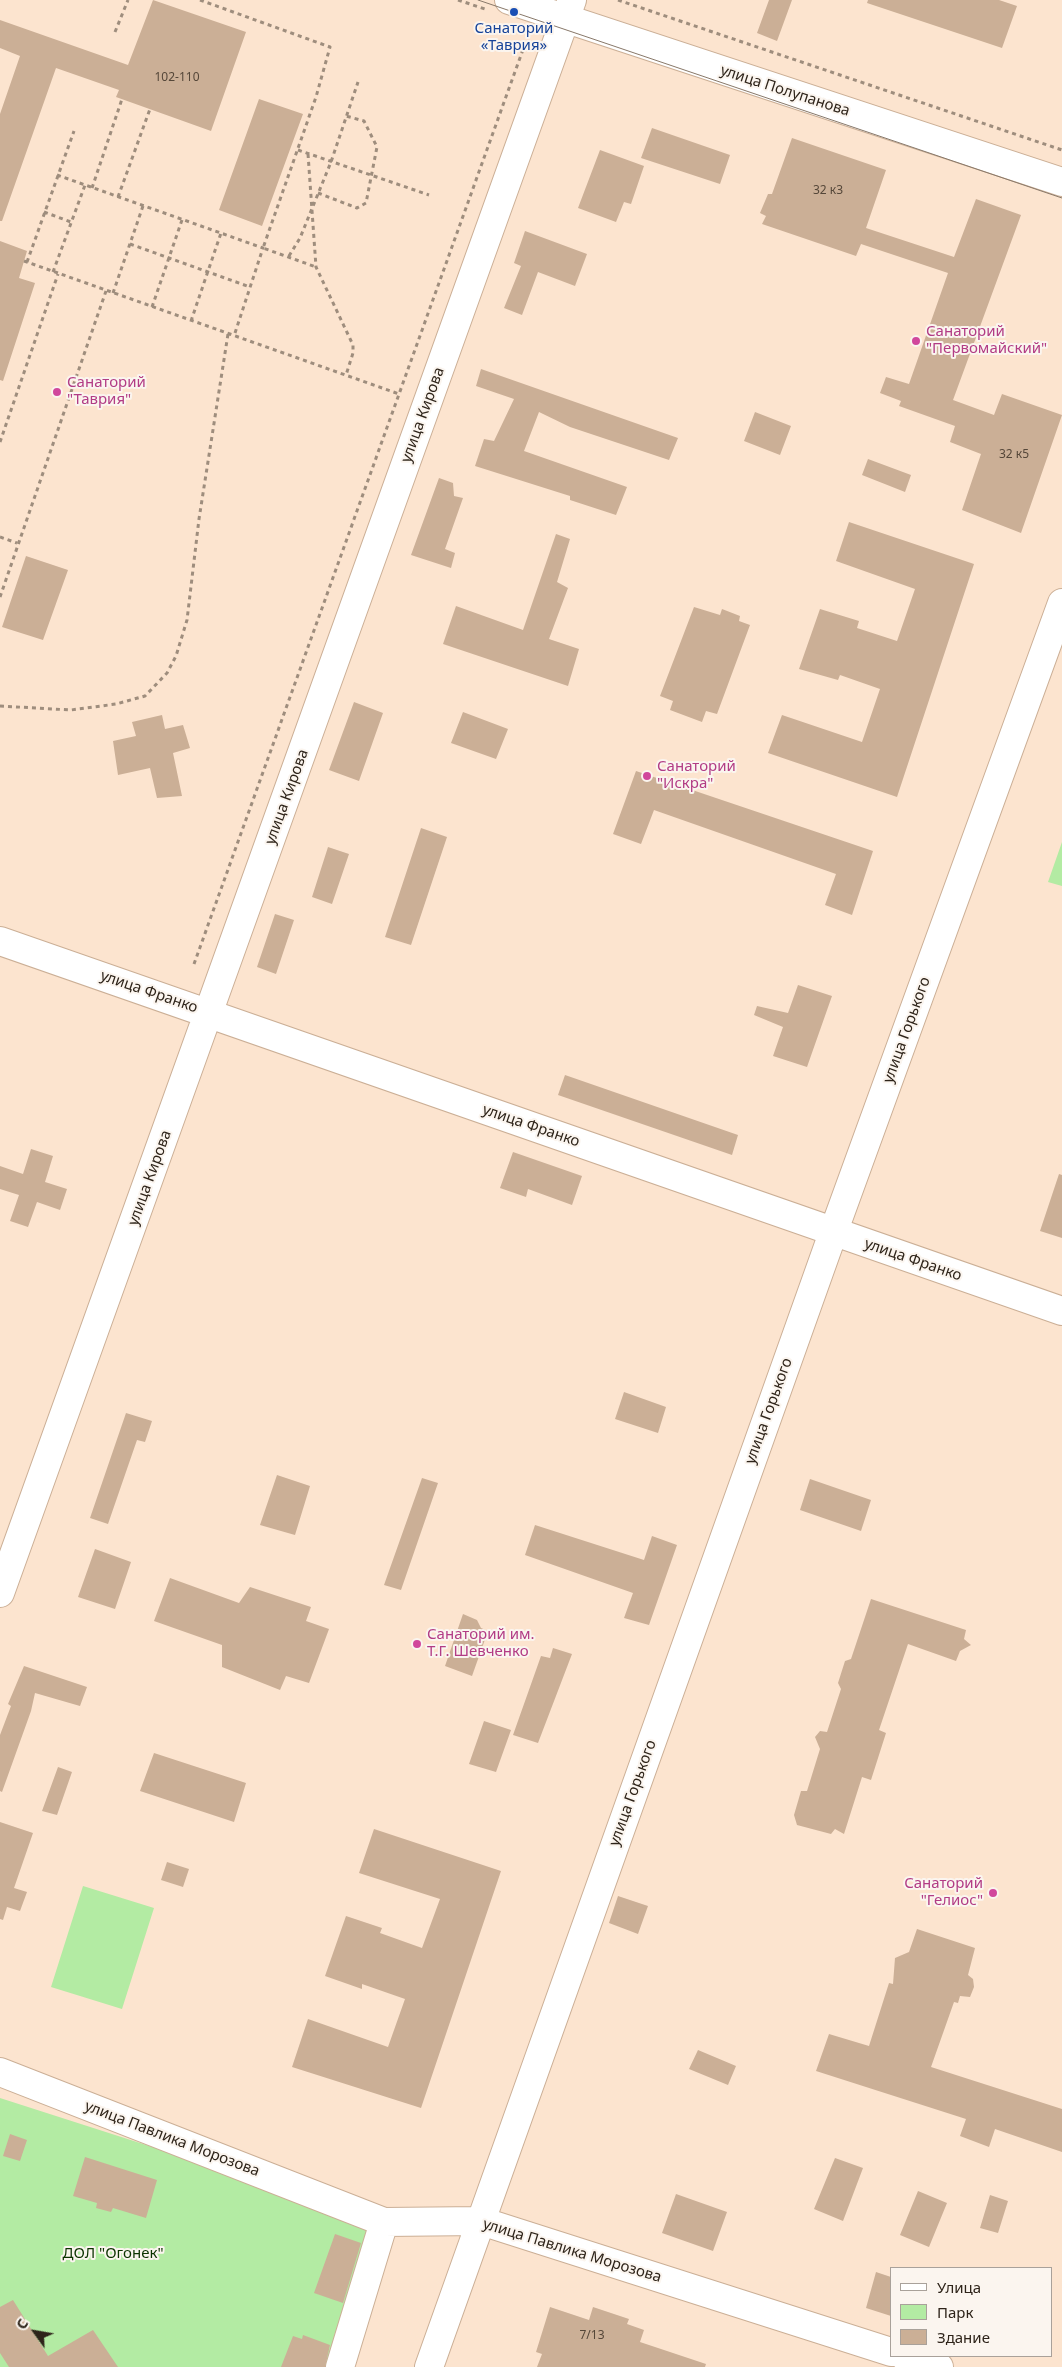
<!DOCTYPE html>
<meta charset="utf-8">
<style>
body{margin:0}
#map{position:relative;width:1062px;height:2367px;overflow:hidden;background:#fce4cf;font-family:"Noto Sans",sans-serif}
canvas{display:block}
.legend{position:absolute;left:890px;top:2267px;width:162px;height:90px;box-sizing:border-box;background:#fbf5ef;border:1px solid #a9a19a;margin:0;padding:6px 9px;list-style:none;font-size:15px;color:#2e241a}
.legend li{display:flex;align-items:center;gap:10px;height:25px}
.legend b{width:25px;border:1px solid #a9a19a}
.north{position:absolute;left:10px;top:2307px;width:50px;height:50px;-webkit-text-stroke:4px #fbf5ef;paint-order:stroke;rotate:302deg;font-size:14px;font-weight:700;line-height:20px;text-align:center;color:#2e241a}
.north::after{content:'';display:block;margin:auto;width:18px;height:22px;background:#2e241a;clip-path:polygon(50% 0,100% 100%,50% 72%,0 100%)}
</style>
<div id="map">
<canvas width="1062" height="2367"></canvas>
<ul class="legend">
<li><b style="height:6px;background:#fff"></b>Улица</li>
<li><b style="height:14px;background:#b3eba3"></b>Парк</li>
<li><b style="height:14px;background:#cbaf96"></b>Здание</li>
</ul>
<div class="north">С</div>
</div>
<script>
const context = document.querySelector('canvas').getContext('2d');
context.lineJoin = 'round';
function fillPath(path, color) { context.fillStyle = color; context.fill(path, 'evenodd'); }
const shape = rows => new Path2D(rows.map(r => 'M' + r).join(''));
function stroke(path, color, width, dash) { context.strokeStyle = color; context.lineWidth = width; context.lineCap = dash ? 'butt' : 'round'; context.setLineDash(dash || []); context.stroke(path); }
function label(font, color, halo, rows, align = 'center') {
  context.font = font + ' "Noto Sans",sans-serif'; context.lineWidth = 4; context.setLineDash([]); context.textBaseline = 'middle'; context.strokeStyle = halo; context.fillStyle = color; for (const [text, x, y, turn = 0] of rows) {
    context.save(); context.translate(x, y); context.rotate((+turn || 0) * Math.PI / 180); context.textAlign = isNaN(turn) ? turn : align; if (halo) context.strokeText(text, 0, 0); context.fillText(text, 0, 0); context.restore();
  }
}
const green = shape([
 [1062,842,1062,886,1048,882],
 [83,1886,154,1908,122,2009,51,1987],
 [0,2098,392,2224,340,2367,0,2367]
]);
const building = shape([
 [153,0,246,32,211,131,116,97,119,90,56,68,2,221,0,221,0,114,20,56,0,48,0,20,128,65],
 [769,0,792,0,777,41,757,33],
 [868,0,999,0,1017,6,1002,48,867,3],
 [259,99,303,114,262,226,219,210],
 [652,128,730,155,720,184,641,158],
 [792,138,886,170,866,228,954,257,976,199,1021,215,953,400,994,415,1002,394,1062,415,1021,533,962,510,981,454,950,442,955,426,899,406,901,401,880,393,886,377,909,384,948,273,861,244,856,256,762,224,766,216,760,213,768,194,772,194],
 [600,150,644,166,631,204,624,202,616,222,578,208],
 [525,231,587,254,575,286,538,272,522,315,504,308,521,266,514,263],
 [0,241,27,251,19,278,35,283,3,381,0,380],
 [481,369,678,438,669,460,570,427,539,412,524,451,627,487,616,515,570,500,570,496,475,466,484,439,494,441,514,399,476,386],
 [755,412,791,426,780,455,744,441],
 [868,459,911,475,905,492,862,475],
 [439,478,453,483,454,496,463,498,445,549,455,553,451,568,411,555],
 [849,522,974,564,897,797,768,753,782,715,862,742,880,689,840,675,838,680,799,669,820,609,859,621,857,628,897,641,915,589,836,561],
 [556,534,570,539,557,582,568,588,549,639,579,649,568,686,443,644,456,606,523,630],
 [26,556,68,570,43,640,2,627],
 [694,607,720,615,722,609,740,616,739,621,750,625,717,714,706,711,702,722,670,710,673,701,660,696],
 [354,702,383,713,359,781,329,770],
 [463,712,508,729,496,759,451,743],
 [162,715,165,729,183,725,190,748,173,753,182,796,157,798,150,768,118,775,113,741,136,736,132,722],
 [636,771,873,851,852,915,825,905,836,874,654,810,641,844,613,834],
 [421,828,447,837,411,945,385,937],
 [328,847,349,854,332,904,312,897],
 [275,914,294,920,276,974,257,967],
 [798,985,832,996,807,1067,773,1056,783,1027,754,1015,757,1006,788,1013],
 [565,1075,738,1135,732,1155,558,1095],
 [31,1149,53,1156,45,1182,67,1189,60,1210,37,1202,28,1227,10,1221,19,1195,0,1189,0,1166,23,1174],
 [513,1152,582,1176,572,1205,528,1189,526,1197,500,1188],
 [1059,1174,1062,1175,1062,1238,1040,1231],
 [624,1392,666,1407,658,1433,615,1419],
 [126,1413,152,1421,145,1442,137,1440,108,1524,90,1518],
 [277,1475,310,1486,295,1535,260,1525],
 [422,1478,438,1483,401,1590,384,1585],
 [810,1479,871,1500,861,1531,800,1510],
 [535,1525,644,1560,652,1536,677,1545,649,1625,624,1618,633,1593,525,1555],
 [95,1549,131,1562,115,1609,78,1597],
 [170,1578,239,1603,250,1587,311,1607,306,1621,329,1629,309,1683,286,1676,280,1690,222,1667,222,1645,154,1621],
 [871,1599,966,1630,964,1639,971,1645,960,1651,956,1661,908,1644,879,1730,886,1733,871,1780,862,1777,844,1834,835,1829,831,1834,797,1825,794,1815,801,1791,807,1791,820,1749,815,1737,820,1731,827,1732,841,1689,838,1683,845,1661,851,1659],
 [463,1614,477,1620,481,1628,488,1631,472,1676,445,1666],
 [553,1648,572,1654,538,1743,513,1735,541,1656,550,1658],
 [24,1666,87,1687,80,1706,35,1693,31,1711,2,1792,0,1791,0,1735,11,1706,8,1704],
 [484,1721,511,1730,496,1772,469,1764],
 [154,1753,246,1783,234,1822,140,1791],
 [58,1767,72,1772,57,1815,42,1811],
 [0,1822,33,1833,14,1888,27,1892,20,1911,7,1907,3,1920,0,1919],
 [374,1829,501,1871,421,2108,292,2067,308,2019,388,2047,405,1999,362,1984,362,1989,325,1976,346,1916,382,1928,380,1933,422,1948,440,1899,359,1873],
 [167,1862,189,1869,183,1887,161,1880],
 [618,1896,648,1906,638,1934,609,1923],
 [917,1929,975,1948,968,1975,973,1979,974,1987,970,1997,960,1996,958,2003,954,2002,931,2067,1062,2109,1062,2152,995,2129,989,2147,960,2136,966,2119,816,2071,829,2034,869,2046,889,1983,893,1984,895,1958,909,1952],
 [698,2050,736,2066,728,2085,689,2069],
 [10,2134,27,2140,20,2161,3,2156],
 [85,2157,157,2180,146,2218,113,2208,111,2212,96,2208,97,2203,73,2196],
 [835,2158,863,2168,843,2221,814,2209],
 [918,2191,947,2203,929,2247,900,2235],
 [676,2194,727,2212,713,2251,662,2233],
 [990,2195,1008,2201,998,2233,980,2228],
 [335,2234,361,2243,343,2303,314,2293],
 [876,2272,891,2277,891,2316,866,2308],
 [13,2300,48,2356,93,2330,118,2367,9,2367,0,2353,0,2307],
 [550,2307,589,2320,593,2307,629,2319,627,2324,644,2330,640,2342,706,2364,705,2367,537,2367,542,2354,536,2352],
 [303,2335,330,2345,325,2367,281,2367,293,2336,302,2339]
]);
const path = shape([
 [200,0,330,47,316,97,263,248,316,267],
 [458,0,488,10],
 [618,0,1062,150],
 [115,32,128,0],
 [298,150,429,195],
 [308,154,316,267,353,345,353,353,346,375],
 [57,175,263,248,234,336],
 [92,188,122,99],
 [318,193,357,208,366,203,377,147,364,121,346,116],
 [118,197,150,109],
 [44,212,71,222],
 [130,244,250,287],
 [289,256,300,238,331,162,358,82],
 [24,261,399,394],
 [27,262,74,131],
 [53,272,85,185],
 [113,293,143,206],
 [152,307,182,220],
 [191,321,221,233],
 [0,442,58,274],
 [0,537,17,543],
 [0,597,106,291],
 [0,706,71,710,116,704,145,696,167,673,176,656,187,620,199,519,228,334],
 [194,964,530,30]
]);
const minor = shape([
 [509,0,1062,182],
 [0,941,1062,1311],
 [0,1593,572,0],
 [0,2072,384,2222,481,2221,891,2352],
 [904,2356,939,2367],
 [340,2367,384,2222],
 [429,2367,833,1233,1062,603]
]);
const tram = shape([
 [478,0,1062,198]
]);
const markers = [
 [514,12,5,"#1a4fb4"],
 [916,341,5,"#d1479c"],
 [57,392,5,"#d1479c"],
 [647,776,5,"#d1479c"],
 [417,1644,5,"#d1479c"],
 [993,1893,5,"#d1479c"]
];
const numberNames = [
 ["102-110",177,78],
 ["32 к3",828,191],
 ["32 к5",1014,455],
 ["7/13",592,2336]
];
const transitNames = [
 ["Санаторий",514,29],
 ["«Таврия»",514,46]
];
const streetNames = [
 ["улица Полупанова",785,91,18],
 ["улица Кирова",423,415,-70],
 ["улица Кирова",287,797,-70],
 ["улица Франко",149,992,19],
 ["улица Горького",907,1030,-70],
 ["улица Франко",531,1126,19],
 ["улица Кирова",150,1178,-70],
 ["улица Франко",913,1260,19],
 ["улица Горького",769,1411,-70],
 ["улица Горького",633,1793,-70],
 ["улица Павлика Морозова",172,2139,21],
 ["улица Павлика Морозова",572,2251,17]
];
const hotelNames = [
 ["Санаторий",926,332],
 ["\"Первомайский\"",926,349],
 ["Санаторий",67,383],
 ["\"Таврия\"",67,400],
 ["Санаторий",657,767],
 ["\"Искра\"",657,784],
 ["Санаторий им.",427,1635],
 ["Т.Г. Шевченко",427,1652],
 ["Санаторий",983,1884,"right"],
 ["\"Гелиос\"",983,1901,"right"]
];
const parkNames = [
 ["ДОЛ \"Огонек\"",113,2254]
];
fillPath(green, '#b3eba3');
fillPath(building, '#cbaf96');
stroke(minor, '#cbaf96', 30);
stroke(path, '#9e8d7d', 3, [4, 4]);
stroke(minor, '#fff', 28);
stroke(tram, '#887869', 1);
for (const [x, y, r, color] of markers) { const dot = new Path2D(); dot.arc(x, y, r, 0, 2 * Math.PI); context.fillStyle = color; context.fill(dot); stroke(dot, '#fbf5ef', 2); }
label('12px', '#554739', null, numberNames);
label('15px', '#164399', '#fbf5ef', transitNames);
label('15px', '#2e241a', '#fbf5ef', streetNames);
label('15px', '#b23c85', '#fbf5ef', hotelNames, 'left');
label('15px', '#0c3400', '#fbf5ef', parkNames);
</script>
